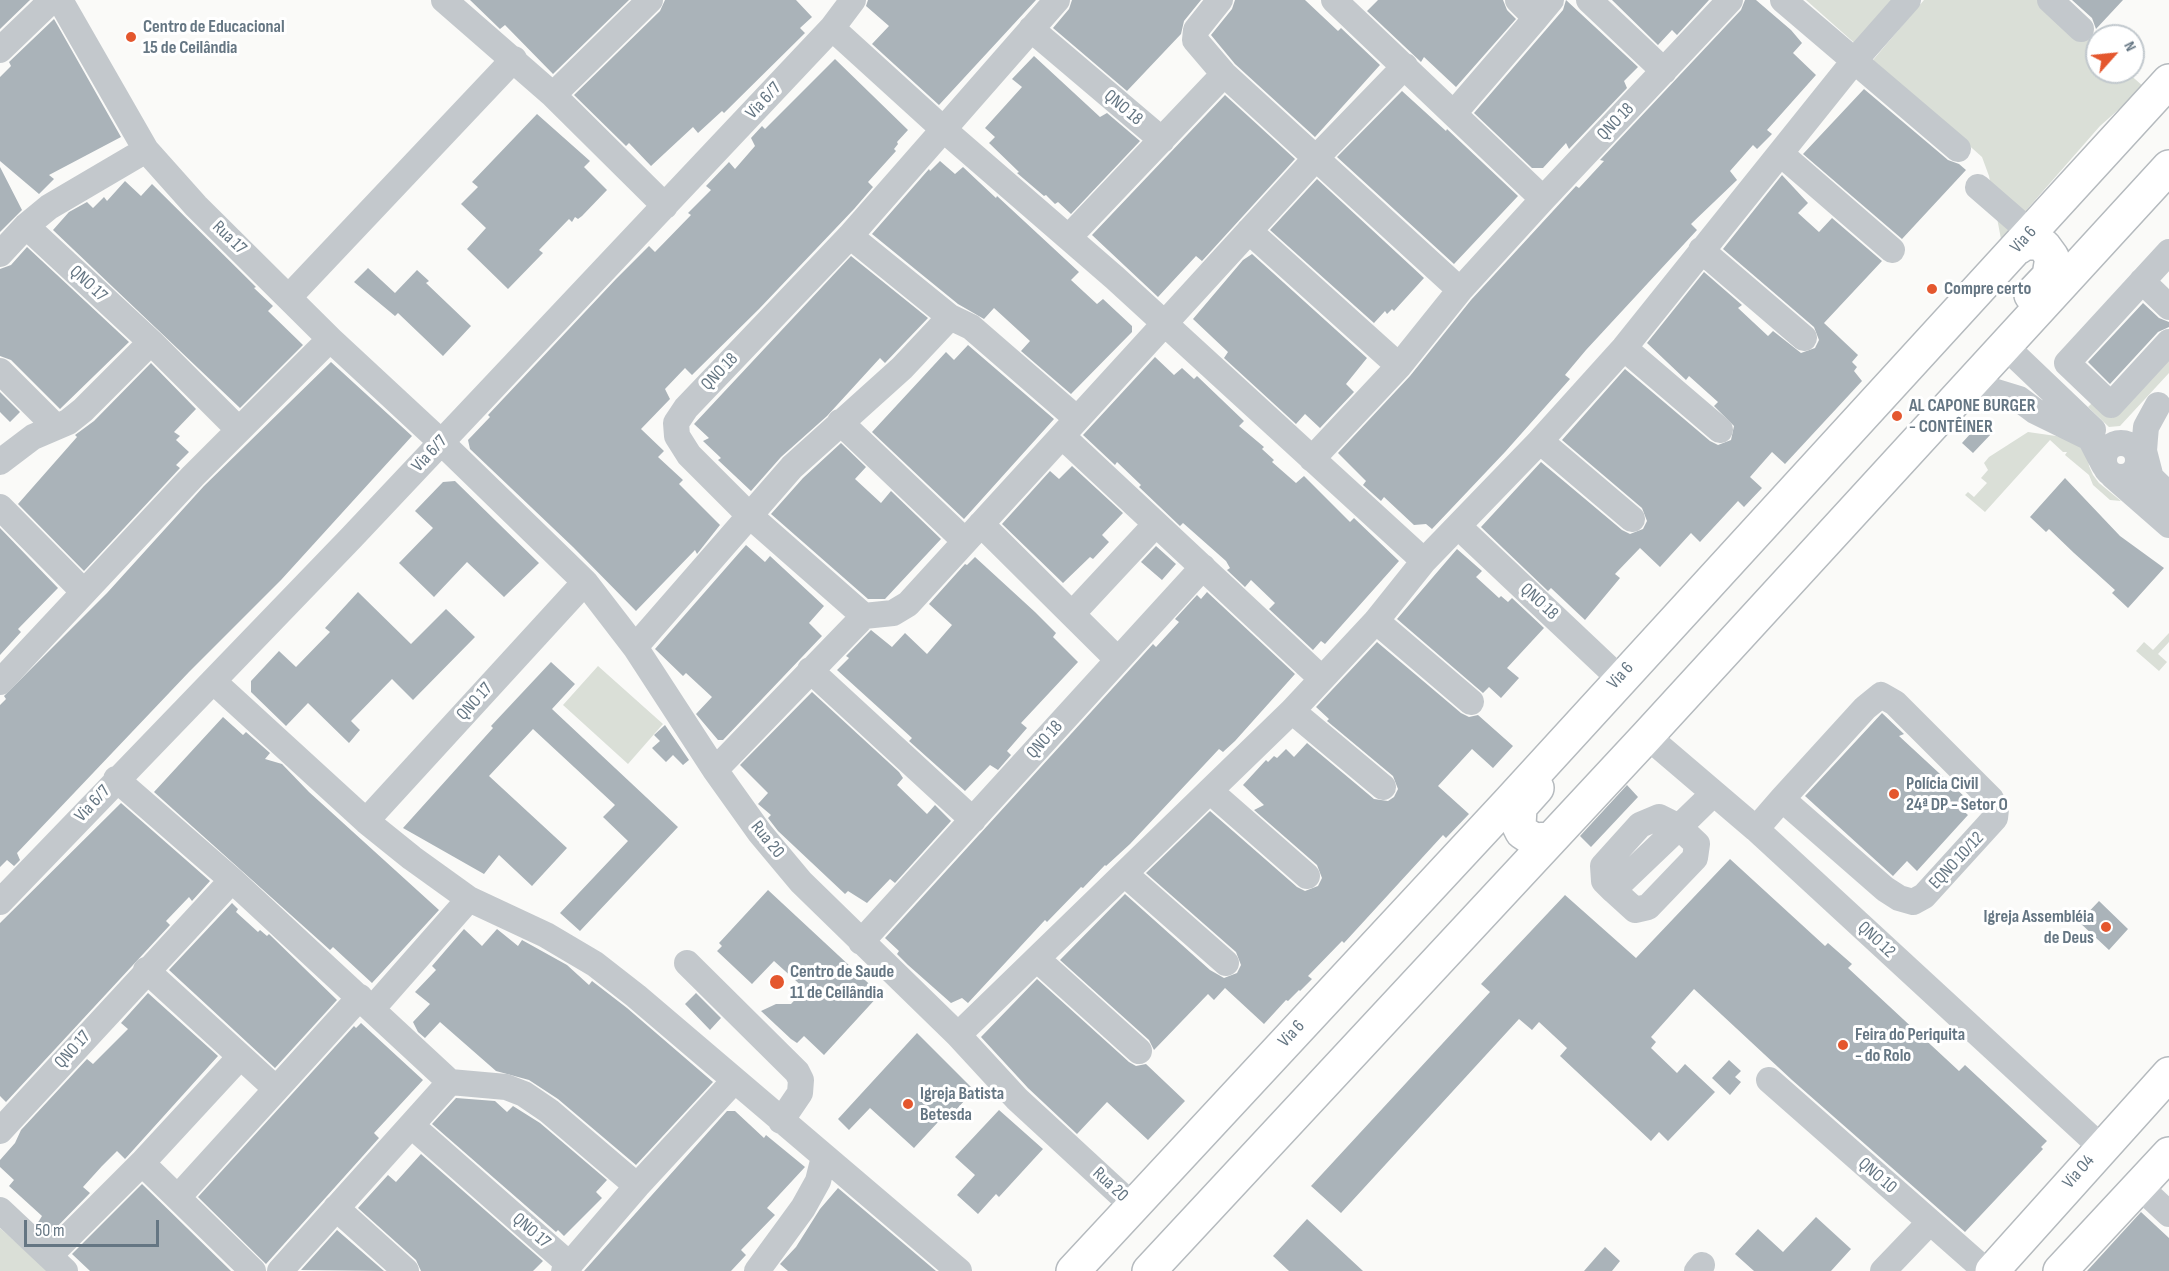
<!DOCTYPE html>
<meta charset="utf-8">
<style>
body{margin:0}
#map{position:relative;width:2169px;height:1271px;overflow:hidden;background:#fafaf8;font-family:"Sofia Sans Condensed",sans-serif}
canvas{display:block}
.north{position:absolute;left:2085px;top:24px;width:60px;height:60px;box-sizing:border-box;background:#fff;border:2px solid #c1c8cd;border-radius:50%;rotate:63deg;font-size:16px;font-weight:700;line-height:24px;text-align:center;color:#657683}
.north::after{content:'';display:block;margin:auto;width:21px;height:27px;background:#e4572e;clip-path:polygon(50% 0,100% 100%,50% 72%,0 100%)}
.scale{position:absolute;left:24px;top:1220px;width:135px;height:27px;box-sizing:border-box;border:3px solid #657683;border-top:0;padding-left:8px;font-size:18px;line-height:21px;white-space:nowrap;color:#657683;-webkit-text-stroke:4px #fff;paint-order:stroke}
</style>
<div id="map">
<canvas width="2169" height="1271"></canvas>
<div class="north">N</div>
<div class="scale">50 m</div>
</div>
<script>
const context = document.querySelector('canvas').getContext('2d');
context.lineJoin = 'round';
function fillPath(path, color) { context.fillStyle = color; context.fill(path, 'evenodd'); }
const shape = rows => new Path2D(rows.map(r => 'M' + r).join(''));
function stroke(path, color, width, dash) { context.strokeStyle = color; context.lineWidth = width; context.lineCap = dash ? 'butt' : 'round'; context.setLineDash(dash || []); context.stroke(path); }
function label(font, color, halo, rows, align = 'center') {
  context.font = font + ' "Sofia Sans Condensed",sans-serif'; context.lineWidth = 6; context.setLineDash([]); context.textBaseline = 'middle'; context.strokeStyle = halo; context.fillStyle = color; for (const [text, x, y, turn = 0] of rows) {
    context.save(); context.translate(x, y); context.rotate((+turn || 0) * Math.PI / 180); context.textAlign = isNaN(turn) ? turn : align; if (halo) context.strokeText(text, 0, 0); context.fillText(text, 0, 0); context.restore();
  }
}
const green = shape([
 [1806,0,1902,0,1860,48],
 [1924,0,2046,0,2097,45,2097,72,2127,72,2144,87,2100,126,2001,239,1989,176,1982,157,1873,60],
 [2169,355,2169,373,2120,426,2109,427,2088,407,2093,402,2112,418],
 [2028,432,2070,438,2087,450,2089,466,2093,475,2099,483,2121,501,2110,500,2093,485,2089,475,2065,455,2067,452,2063,452,2050,440,1985,512,1965,495,1968,492,1974,497,1987,483,1981,478,1988,470,1984,463,1989,457],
 [2169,633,2169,642,2158,654,2167,662,2159,671,2136,651,2144,642,2153,650],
 [598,666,663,724,628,764,563,705],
 [0,1228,48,1271,0,1271]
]);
const building = shape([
 [0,0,30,0,0,29],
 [470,0,629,0,553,74,505,25,500,29],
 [665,0,796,0,812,17,800,28,805,33,724,113,722,111,698,133,693,127,651,166,629,143,626,146,574,95,660,11],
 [868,0,1036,0,939,105,872,44,889,26,866,6],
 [1072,0,1201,0,1184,21,1181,34,1127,91,1053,28,1069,9],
 [1235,0,1305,0,1338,31,1341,28,1380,65,1315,137,1235,64,1211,35,1232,9],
 [1378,0,1503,0,1507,10,1516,19,1456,87,1424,57,1421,62,1367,11],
 [1566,0,1638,67,1624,81,1627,88,1569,149,1566,143,1543,168,1532,168,1474,113,1563,10],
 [1612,0,1709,0,1677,35,1672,30,1658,45],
 [1745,0,1756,0,1791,30,1802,43,1793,53,1816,75,1767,130,1772,134,1757,149,1753,145,1730,171,1737,180,1691,224,1697,230,1586,350,1565,375,1570,379,1505,452,1432,529,1426,524,1414,525,1384,497,1381,501,1363,485,1366,481,1338,453,1410,376,1471,300,1576,186,1579,188,1604,161,1600,160,1741,10],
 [2072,0,2123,0,2096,29,2092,18],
 [54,19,121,137,49,175,54,179,39,194,0,161,0,77,11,66,9,62],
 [1034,56,1100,117,1107,113,1140,141,1071,214,1058,202,1055,204,1046,195,1044,196,1017,173,1019,172,989,143,995,137,985,128,1022,87,1012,79],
 [835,59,908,130,897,142,898,144,894,149,896,151,868,182,873,187,854,209,759,309,692,375,685,368,665,389,670,399,641,429,664,451,658,457,683,480,679,484,720,525,697,554,695,550,636,611,573,547,470,449,468,440,490,417,488,415,616,279,649,246,655,252,691,215,688,213,711,190,706,186,729,162,735,169,755,146,751,138,762,126,765,129],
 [1864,89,1948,160,1959,164,1966,170,1902,239,1803,154],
 [1402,91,1446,131,1447,129,1518,196,1454,264,1337,157],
 [1225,95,1295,159,1202,261,1196,256,1158,297,1092,235],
 [537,114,590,161,584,167,607,190,582,216,578,219,575,217,572,222,569,219,539,250,543,253,508,289,467,249,486,228,461,204,478,187,472,182],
 [940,161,955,174,963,167,996,198,997,196,1079,272,1071,280,1097,304,1103,299,1132,326,1132,332,1071,394,1021,351,1030,341,994,308,984,319,958,304,872,234,929,169,930,171],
 [0,167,22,210,0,232],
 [1782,175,1808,203,1798,213,1819,232,1832,218,1882,261,1824,323,1858,355,1852,362,1857,367,1854,371,1862,381,1785,464,1772,452,1750,477,1762,488,1744,507,1738,501,1700,542,1691,533,1660,567,1640,548,1615,574,1620,578,1585,620,1551,588,1548,591,1481,527,1541,462,1622,530,1630,534,1643,529,1647,521,1642,508,1562,440,1625,369,1710,441,1718,445,1731,440,1734,426,1714,406,1718,402,1689,376,1686,380,1647,343,1704,272,1742,305,1738,308,1768,336,1773,331,1801,353,1815,348,1819,340,1814,327,1723,249],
 [1317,179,1424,278,1394,311,1392,309,1387,314,1385,311,1374,323,1270,230],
 [125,181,141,196,152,184,256,287,254,288,273,306,268,311,303,345,240,408,53,230,69,212,87,202,93,208,104,197,107,201],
 [27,247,129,342,60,409,11,360,0,356,0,269,11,265],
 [1252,254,1367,358,1346,384,1354,392,1320,428,1305,414,1296,424,1224,358,1228,352,1193,319,1243,260],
 [851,256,928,318,885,363,880,358,827,416,781,457,751,491,718,460,721,458,703,441,709,438,694,424],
 [368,268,395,293,417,270,429,281,426,283,471,326,443,356,398,313,395,316,354,282],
 [2143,303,2159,318,2169,322,2169,327,2158,332,2110,384,2088,362],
 [968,345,1054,419,964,519,872,432,946,352,954,360],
 [1155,357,1174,375,1182,368,1194,379,1197,376,1244,421,1239,426,1264,447,1262,449,1274,460,1272,462,1296,483,1304,476,1350,522,1354,518,1399,561,1325,644,1321,641,1313,650,1269,609,1275,603,1251,580,1245,587,1227,570,1230,568,1226,561,1183,523,1180,526,1139,487,1141,485,1117,462,1115,465,1083,435],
 [331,362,412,436,281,580,189,672,17,853,20,860,14,866,7,860,0,867,0,705,6,699,4,696,107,593,204,486],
 [151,363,196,409,174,432,180,436,176,440,189,452,176,465,180,468,84,571,18,504,77,437,75,435,94,421],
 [0,392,20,412,10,422,0,412],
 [1980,423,1992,433,1973,453,1962,443],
 [841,443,866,467,855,479,881,503,891,491,941,539,885,599,868,599,771,514,803,478],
 [1072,466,1123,513,1102,535,1109,542,1093,559,1090,557,1063,583,1002,524,1050,471,1059,479],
 [2065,478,2120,536,2164,568,2128,608,2112,593,2115,590,2074,553,2049,529,2046,532,2030,517],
 [455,481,539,563,504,597,467,562,434,597,399,563,433,528,415,511,443,482],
 [0,528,58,588,18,629,21,632,0,655],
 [746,545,765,562,770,556,824,606,809,623,822,636,723,740,718,740,696,714,712,697,686,673,683,676,655,649],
 [1156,546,1176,564,1162,580,1141,562],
 [1457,549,1482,571,1476,577,1499,598,1501,596,1508,602,1512,598,1544,628,1507,668,1519,678,1501,698,1489,687,1483,693,1397,619],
 [975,557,1035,612,1056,633,1053,637,1078,662,1021,723,1027,728,1007,751,1011,755,998,770,990,765,965,791,909,741,912,738,837,670,849,658,846,656,871,630,892,647,905,633,927,654,952,625,929,604,965,564,967,565],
 [358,592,411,644,446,609,475,637,413,700,392,679,351,721,360,730,349,743,308,703,286,726,251,692,251,681,279,651,296,667,330,632,325,628],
 [1207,592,1295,674,1235,741,1223,752,1219,749,1130,844,1106,866,1105,865,1083,888,1081,887,1047,922,1045,920,968,1003,962,998,951,1003,908,965,897,954,899,951,885,938,1153,644,1156,647,1179,622,1175,619,1197,595,1201,599],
 [1377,642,1461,713,1469,717,1478,715,1513,746,1493,768,1472,749,1438,786,1469,814,1446,838,1443,835,1344,943,1342,941,1308,976,1312,979,1300,991,1299,990,1288,1001,1286,1000,1264,1024,1225,988,1214,1000,1208,994,1154,1050,1149,1040,1060,960,1125,894,1210,970,1224,978,1237,973,1241,965,1236,952,1146,873,1210,811,1297,887,1305,891,1318,886,1322,878,1317,865,1254,810,1264,805,1243,785,1266,760,1268,762,1274,756,1277,758,1286,749,1294,757,1307,743,1374,799,1388,801,1394,797,1398,789,1393,776,1327,721,1329,719,1316,707],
 [551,662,575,684,552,709,678,827,580,931,560,913,628,841,603,817,615,805,533,729,489,776,567,848,532,886,499,855,484,874,403,828,493,728,491,726],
 [812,692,899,772,903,778,897,785,927,814,935,805,951,821,895,883,890,879,867,903,848,891,845,894,778,831,768,818,771,815,758,804,768,793,740,765],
 [1882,713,1904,734,1899,736,1966,798,1958,806,1968,815,1917,871,1907,861,1893,876,1805,796],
 [223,717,243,735,246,732,270,753,265,759,282,764,309,792,439,910,372,983,333,947,330,950,154,792],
 [665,725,689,760,683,765,673,755,666,762,652,748,660,741,654,735],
 [1627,785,1638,797,1591,847,1580,836],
 [121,803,210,881,192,901,189,897,166,921,170,925,6,1102,0,1096,0,923],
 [1730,859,1825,946,1828,943,1852,964,1848,968,1959,1071,1965,1065,2047,1141,2041,1147,2043,1149,1965,1232,1792,1080,1694,989,1651,1037,1656,1042,1651,1048,1677,1073,1685,1064,1715,1092,1668,1141,1659,1132,1651,1141,1560,1056,1567,1048,1539,1022,1532,1030,1519,1019,1341,1213,1311,1186,1490,992,1481,984,1565,895,1636,958],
 [768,890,880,994,824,1055,804,1036,797,1043,791,1039,761,1011,776,1004,791,1004,805,989,774,961,752,984,717,951,722,946,719,943],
 [2099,901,2128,929,2109,950,2079,922],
 [232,903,238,909,236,912,258,932,260,930,267,936,269,934,337,1000,275,1068,169,970],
 [464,929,482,946,497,929,518,946,522,940,567,965,589,985,592,981,627,1008,713,1082,636,1165,558,1099,529,1080,496,1071,440,1022,425,1038,418,1032,413,1022,430,1004,415,992,436,970,432,966],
 [1037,979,1129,1062,1136,1066,1146,1064,1185,1101,1148,1140,1107,1102,1077,1134,1028,1088,981,1037],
 [148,993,218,1056,125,1159,117,1151,102,1166,83,1187,90,1193,49,1235,37,1224,42,1216,9,1186,14,1180,0,1167,0,1160,15,1143,21,1130,87,1059,93,1064,128,1029,121,1023],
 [696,993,721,1018,710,1030,685,1004],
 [361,1023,423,1080,374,1133,379,1138,266,1264,198,1197,354,1026,356,1028],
 [917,1033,974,1090,956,1110,952,1107,914,1148,870,1108,849,1130,838,1119],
 [1729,1060,1741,1071,1735,1077,1741,1082,1730,1095,1712,1078],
 [456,1098,495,1101,507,1112,513,1106,540,1123,607,1180,596,1192,602,1198,564,1236,558,1230,556,1232,432,1124],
 [999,1110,1043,1149,999,1197,996,1194,978,1214,957,1195,975,1175,955,1157],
 [727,1111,735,1111,764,1138,766,1135,805,1167,767,1208,775,1215,741,1250,746,1255,731,1271,584,1271],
 [421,1154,543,1261,533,1271,421,1271,416,1260,358,1208,388,1175,396,1182],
 [142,1184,231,1271,90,1271,72,1254],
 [838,1188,936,1271,788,1271,780,1264,796,1247,820,1209],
 [2141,1212,2169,1238,2169,1271,2087,1271],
 [1816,1217,1851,1249,1831,1271,1754,1271,1735,1254,1758,1229,1783,1252],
 [1307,1219,1363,1271,1289,1271,1273,1256],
 [337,1230,384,1271,301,1270],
 [1605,1247,1620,1261,1612,1271,1584,1271]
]);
const minor = shape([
 [60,0,146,150,196,206,330,339,441,442,585,582,635,647,715,770,760,833,801,882,958,1035,1017,1099,1133,1206],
 [444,0,553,95,665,206],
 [1220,0,1196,30,1195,40,1224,74,1460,290],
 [1334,0,1543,199],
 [1589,0,1664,71],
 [1783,0,1958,149],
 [2050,0,2081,29],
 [1536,18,1551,0],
 [832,28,943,129,1115,278,1424,561],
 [1031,29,1162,140],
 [0,50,52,0],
 [553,95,650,0],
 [1455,112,1536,18,1518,0],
 [1781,154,1892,250],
 [1978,187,2031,233],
 [26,226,151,342,238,429],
 [1249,231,1399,366],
 [850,236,950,317,971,327,1076,418],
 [1069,237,1224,74],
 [1701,250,1804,338],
 [2169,252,2067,363,2111,405,2169,342],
 [0,254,26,226,49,207,146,150],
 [2142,281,2169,307],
 [289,297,514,59],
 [2005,346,2093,430],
 [1624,348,1720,430],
 [0,371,56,427],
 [1970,384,2019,399,2035,411,2090,438,2104,465],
 [840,422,965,541],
 [1062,436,1321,678],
 [1540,441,1632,519],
 '2104 460a17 17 0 1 1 34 0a17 17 0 1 1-34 0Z',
 [1312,459,1399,366,1460,290,1543,199,1730,0],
 [0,462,33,437,68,422,83,410,151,342],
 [2139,466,2169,495],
 [2113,476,2169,525],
 [2151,478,2144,451,2145,438,2146,427,2158,405],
 [0,507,83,591],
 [981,524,1118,660,1203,567],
 [1459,527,1619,678],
 [1073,613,1155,525],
 [864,616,749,515,689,455,677,436,676,423,686,408,850,236,1057,0],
 [1376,621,1471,702],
 [635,647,792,467,902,368,950,317],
 [810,670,973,820],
 [213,681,366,821,412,858,469,899,546,935,595,964,636,996,959,1271],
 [0,682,193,476,330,339],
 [1292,711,1383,787],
 [1647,736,1756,829,2101,1147],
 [715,770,864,616,893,613,908,604,1316,158,1405,66],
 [116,779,232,880,450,1082,506,1087,524,1094,549,1111,637,1186],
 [1210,791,1307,876],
 [366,821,585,582],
 [1756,829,1782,799,1865,708,1881,695,1895,703,1991,799,1996,809,1995,818,1924,896,1913,902,1899,898,1885,889,1782,799],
 [1126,875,1226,963],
 [1613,890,1604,881,1603,866,1640,825,1659,817,1679,827,1697,844,1695,858,1648,907,1635,910,1613,890,1679,827,1714,793],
 [0,902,351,538,832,28,853,0],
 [861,942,1118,660],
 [1037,959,1139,1051],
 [687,963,797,1072,801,1080,800,1093,781,1121],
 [146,970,275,1088],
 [373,1008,469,899],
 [958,1035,1292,711,1376,621,1424,561,1540,441,1624,348,1855,60,1908,0],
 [1769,1080,1986,1271],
 [412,1126,570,1265],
 [0,1131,232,880],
 [142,1163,253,1271],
 [2139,1186,2169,1214],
 [179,1196,360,997],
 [336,1208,406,1271],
 [0,1210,65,1271],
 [49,1256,142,1163,240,1057],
 [280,1271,450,1082],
 [564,1271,637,1186,734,1081],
 [757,1271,803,1208,818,1181,824,1157],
 [1697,1271,1702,1265],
 [1883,1271,1930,1222]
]);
const major = shape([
 [2019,247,2024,243,2038,243,2044,246,2052,257,2049,276,2031,295],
 [1537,788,1520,807,1519,826,1522,832,1534,840,1550,839],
 [1073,1271,1509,802,2169,81],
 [1149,1271,1647,736,2169,167],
 [1992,1271,2169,1074],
 [2060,1271,2169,1154]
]);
const markers = [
 [131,37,6,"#e4572e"],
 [1932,289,6,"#e4572e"],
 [1897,416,6,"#e4572e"],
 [1894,794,6,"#e4572e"],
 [2106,927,6,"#e4572e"],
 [777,982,8,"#e4572e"],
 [1843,1045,6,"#e4572e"],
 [908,1104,6,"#e4572e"]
];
const poiNames = [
 ["Centro de Educacional",143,27],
 ["15 de Ceilândia",143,48],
 ["Compre certo",1944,289],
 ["AL CAPONE BURGER",1909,406],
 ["- CONTÊINER",1909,427],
 ["Polícia Civil",1906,784],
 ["24ª DP - Setor O",1906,805],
 ["Igreja Assembléia",2094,917,"right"],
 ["de Deus",2094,938,"right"],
 ["Centro de Saude",790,972],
 ["11 de Ceilândia",790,993],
 ["Feira do Periquita",1855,1035],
 ["- do Rolo",1855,1056],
 ["Igreja Batista",920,1094],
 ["Betesda",920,1115]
];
const streetNames = [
 ["Via 6/7",764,101,-47],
 ["QNO 18",1123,108,40],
 ["QNO 18",1616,122,-46],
 ["Rua 17",229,238,44],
 ["Via 6",2024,240,-48],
 ["QNO 17",88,284,43],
 ["QNO 18",720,372,-46],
 ["Via 6/7",430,454,-47],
 ["QNO 18",1539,602,43],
 ["Via 6",1621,676,-48],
 ["QNO 17",475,702,-48],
 ["QNO 18",1045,740,-48],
 ["Via 6/7",93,804,-47],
 ["Rua 20",767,840,51],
 ["EQNO 10/12",1957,861,-47],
 ["QNO 12",1876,940,43],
 ["Via 6",1292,1034,-47],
 ["QNO 17",73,1050,-48],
 ["Via O4",2079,1172,-49],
 ["QNO 10",1877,1176,41],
 ["Rua 20",1110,1185,43],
 ["QNO 17",531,1231,41]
];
fillPath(green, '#dadfd7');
fillPath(building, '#aab3b9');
stroke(major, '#b5babe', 36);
stroke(minor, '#c3c8cc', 26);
stroke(major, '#fff', 33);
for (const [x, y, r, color] of markers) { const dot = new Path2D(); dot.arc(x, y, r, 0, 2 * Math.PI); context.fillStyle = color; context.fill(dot); stroke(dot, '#fff', 2); }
label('bold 18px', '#657683', '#fff', poiNames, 'left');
label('18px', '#657683', '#fff', streetNames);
</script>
